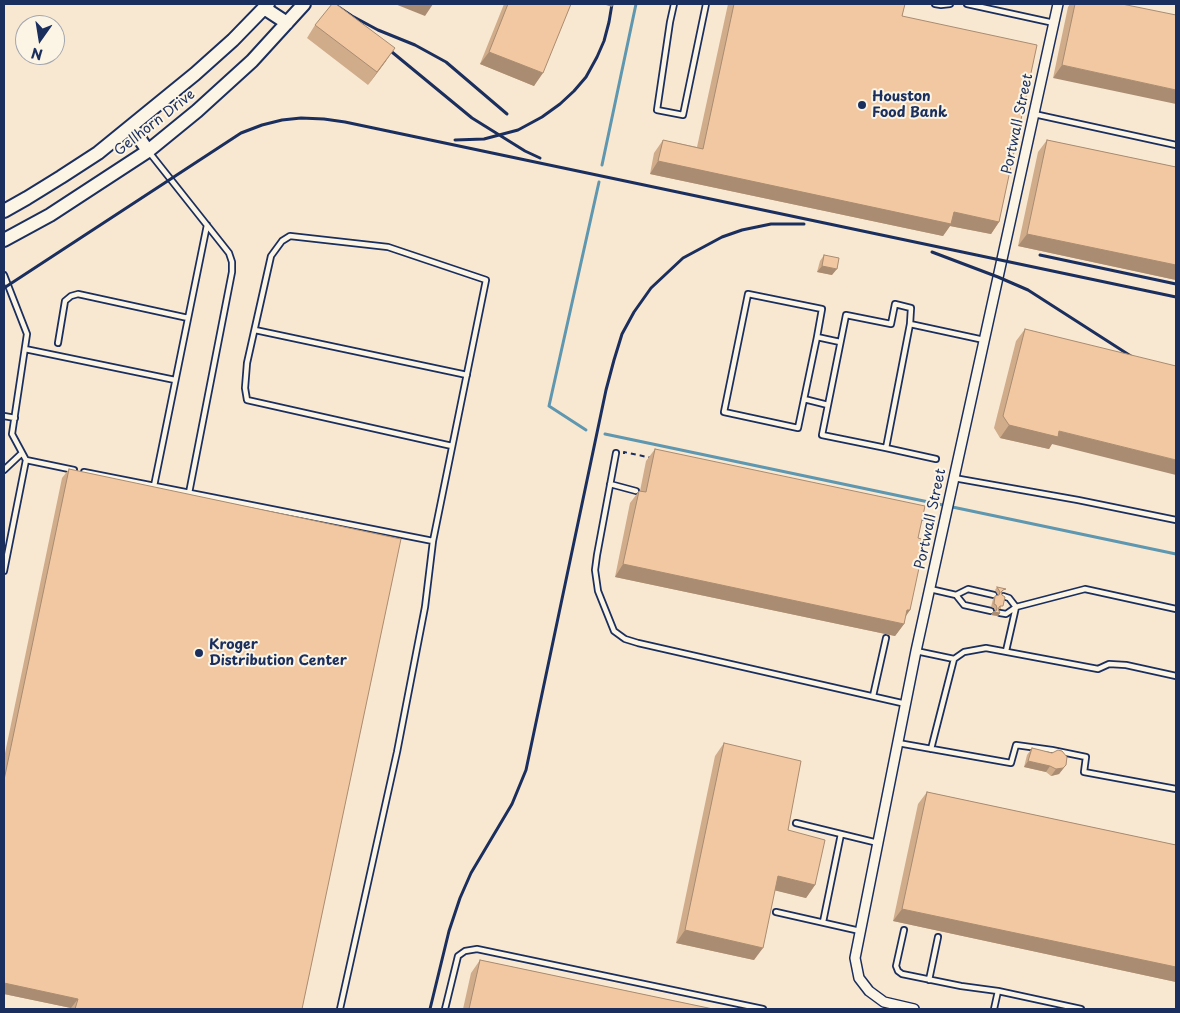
<!DOCTYPE html>
<style>
body{margin:0}
#map{position:relative;width:1180px;height:1013px;overflow:hidden;background:#fcf5e5;font-family:"Playpen Sans",sans-serif}
canvas{display:block}
.frame{position:absolute;inset:0;border:5px solid #1b2f5e;pointer-events:none}
.north{position:absolute;left:15px;top:15px;width:50px;height:50px;box-sizing:border-box;background:#fcf5e5;border:1px solid #a2a6af;border-radius:50%;rotate:193deg;font-size:14px;font-weight:700;line-height:20px;text-align:center;color:#1b2f5e}
.north::after{content:'';display:block;margin:auto;width:18px;height:22px;background:#1b2f5e;clip-path:polygon(50% 0,100% 100%,50% 72%,0 100%)}
</style>
<div id="map">
<canvas width="1180" height="1013"></canvas>
<div class="frame"></div>
<div class="north">N</div>
</div>
<script>
const context = document.querySelector('canvas').getContext('2d');
context.lineJoin = 'round';
function fillPath(path, color) { context.fillStyle = color; context.fill(path, 'evenodd'); }
const shape = rows => new Path2D(rows.map(r => 'M' + r).join(''));
function stroke(path, color, width, dash) { context.strokeStyle = color; context.lineWidth = width; context.lineCap = dash ? 'butt' : 'round'; context.setLineDash(dash || []); context.stroke(path); }
function label(font, color, halo, rows, align = 'center') {
  context.font = font + ' "Playpen Sans",sans-serif'; context.lineWidth = 4; context.setLineDash([]); context.textBaseline = 'middle'; context.strokeStyle = halo; context.fillStyle = color; for (const [text, x, y, turn = 0] of rows) {
    context.save(); context.translate(x, y); context.rotate((+turn || 0) * Math.PI / 180); context.textAlign = isNaN(turn) ? turn : align; if (halo) context.strokeText(text, 0, 0); context.fillText(text, 0, 0); context.restore();
  }
}
const built = shape([
 [4,4,1176,4,1176,1009,4,1009],
 [25,25,55,25,55,55,25,55]
]);
const stream = shape([
 [602,165,636,4],
 [586,430,549,406,599,182],
 [605,434,1176,554]
]);
const path = shape([
 [624,454,624,452,652,458],
 [920,519,935,522]
]);
const lane = shape([
 [674,4,670,22,657,110,683,115,706,4],
 [935,4,941,5,950,4],
 [967,4,1054,23],
 [1034,114,1176,145],
 [149,152,229,253,232,262,232,272,189,493],
 [4,275,27,334,12,434,26,460,4,571],
 [910,324,911,308,895,304,891,324,846,315,822,435,886,448,910,324,984,340],
 [255,330,467,375],
 [817,337,798,428,724,412,748,294,822,309,817,337,840,342],
 [58,343,65,301,71,296,78,294,188,318],
 [25,349,175,380],
 [804,399,828,405],
 [4,416,15,418],
 [886,448,936,459],
 [616,453,597,555,595,570,598,591,614,631,625,639,638,643,906,704],
 [26,460,74,470],
 [4,470,22,453],
 [84,472,433,541],
 [954,478,1078,500,1176,520],
 [610,484,636,491],
 [154,486,207,225],
 [930,589,956,595,968,589,994,595],
 [956,595,964,605,991,611],
 [1003,596,1009,598,1016,607,1006,651],
 [1000,613,1006,614,1016,607,1085,589,1176,609],
 [916,651,954,659],
 [873,696,886,638],
 [898,743,1011,763,1016,745,1052,750,1086,757,1084,772,1176,789],
 [931,749,954,659,964,652,986,648,1098,669,1109,664,1126,665,1176,676],
 [796,823,878,843],
 [776,912,860,931],
 [823,922,841,834],
 [904,930,896,966,898,971,902,974,961,986,998,991],
 [929,980,938,937],
 [340,1009,397,752,425,607,433,541,486,280,388,247,290,236,282,241,271,256,247,363,245,388,247,400,452,446],
 [445,1009,458,956,465,951,477,949,763,1009],
 [994,1009,998,991,1081,1009]
]);
const street = shape([
 [914,1009,884,1002,869,991,859,978,855,958,916,651,1058,4]
]);
const secondary = shape([
 [264,8,287,23],
 [131,126,148,151],
 [4,211,27,198,61,177,98,153,195,74,233,40,268,4],
 [4,240,50,215,148,151,197,111,252,61,304,4]
]);
const rail = shape([
 [334,4,352,16,378,30,415,45,446,62,507,114],
 [381,43,472,118,525,151,540,158],
 [455,140,484,139,518,130,542,117,560,104,574,91,586,77,597,57,604,41,609,22,612,4],
 [932,252,998,277,1028,290,1137,360],
 [1040,255,1176,284],
 [4,288,241,133,262,125,282,120,301,118,324,119,345,122,1176,297],
 [430,1009,449,931,460,898,471,873,512,804,526,770,606,390,614,360,622,334,634,312,651,288,683,258,722,237,742,230,771,224,804,224]
]);
const wall = shape([
 [504,4,571,4,534,86,480,64],
 [728,4,905,4,902,16,999,222,991,234,950,226,943,236,650,174,654,153,663,140,697,147],
 [1070,4,1122,4,1053,78,1068,7],
 [315,25,386,61,368,85,307,38],
 [1047,140,1176,167,1176,280,1018,246,1038,152],
 [824,255,832,275,817,272,820,261],
 [1025,329,1052,444,1049,449,1000,438,994,428,1016,341],
 [655,449,918,538,910,610,905,617,904,624,895,636,615,577,630,503,639,491,640,491,646,461],
 [69,469,302,1009,71,1009,71,1008,4,994,4,758,62,478],
 [997,587,1003,592,1001,593,1001,609,999,609,1000,613,998,616,991,615,993,612,995,611,994,608,991,607,993,599,995,596,998,595,995,590],
 [724,743,788,830,815,885,806,898,775,890,754,960,676,943,715,756],
 [1032,748,1066,765,1059,774,1051,776,1046,772,1024,767,1027,755],
 [927,792,1176,845,1176,982,893,921,918,804],
 [480,960,713,1009,463,1009,471,973]
]);
const shadedWall = shape([
 [395,4,433,4,425,16],
 [603,4,614,4,612,7],
 [395,48,386,61,368,85,377,72],
 [489,52,543,73,534,86,480,64],
 [1062,65,1176,90,1176,104,1053,78],
 [658,161,954,212,999,222,991,234,950,226,943,236,650,174],
 [1027,234,1176,265,1176,280,1018,246],
 [822,266,837,269,832,275,817,272],
 [1009,425,1059,431,1176,460,1176,475,1052,444,1049,449,1000,438],
 [623,564,904,624,895,636,615,577],
 [907,610,910,610,901,623],
 [993,612,1000,613,998,616,991,615],
 [1028,761,1050,766,1046,772,1024,767],
 [1066,765,1059,774,1051,776,1056,769],
 [778,876,815,885,806,898,769,889],
 [902,909,1176,967,1176,982,893,921],
 [685,930,763,948,754,960,676,943],
 [4,983,78,999,71,1008,4,994]
]);
const building = shape([
 [332,4,336,4,395,48,377,72,315,25,332,4],
 [508,4,571,4,543,73,489,52,508,4],
 [734,4,905,4,902,16,1037,45,999,222,954,212,951,224,658,161,663,140,703,149,734,4],
 [1075,4,1122,4,1176,15,1176,90,1062,65,1075,4],
 [1047,140,1176,167,1176,265,1027,234,1047,140],
 [824,255,839,258,837,269,822,266,824,255],
 [1025,329,1176,366,1176,460,1059,431,1058,437,1009,425,1003,416,1025,329],
 [655,449,925,506,918,538,925,540,910,610,907,610,904,624,623,564,639,491,646,492,655,449],
 [69,469,401,539,302,1009,75,1009,78,999,4,983,4,780,69,469],
 [997,587,1006,589,1003,590,1001,592,1002,595,1005,597,1003,606,1000,606,998,609,1000,613,993,612,996,611,997,608,996,605,994,604,995,596,999,595,1000,592,997,587],
 [724,743,801,761,788,830,825,840,815,885,778,876,763,948,685,930,724,743],
 [1032,748,1052,753,1058,750,1062,751,1067,757,1066,765,1063,768,1056,769,1050,766,1028,761,1032,748],
 [927,792,1176,845,1176,967,902,909,927,792],
 [480,960,713,1009,469,1009,480,960]
]);
const markers = [
 [862,105,5,"#1b2f5e"],
 [199,653,5,"#1b2f5e"]
];
const poiNames = [
 ["Houston",872,97],
 ["Food Bank",872,113],
 ["Kroger",209,645],
 ["Distribution Center",209,661]
];
const streetNames = [
 ["Gellhorn Drive",155,123,-38],
 ["Portwall Street",1018,124,-78],
 ["Portwall Street",931,519,-78]
];
fillPath(built, '#f9e8d1');
stroke(stream, '#5e97af', 3);
stroke(lane, '#1b2f5e', 8);
stroke(street, '#1b2f5e', 12);
stroke(secondary, '#1b2f5e', 16);
stroke(path, '#1b2f5e', 2, [5, 4]);
stroke(lane, '#fcf5e5', 4.5);
stroke(street, '#fcf5e5', 9);
stroke(secondary, '#fcf5e5', 12);
stroke(rail, '#1b2f5e', 3);
fillPath(wall, '#d0ac8b');
fillPath(shadedWall, '#a98c71');
fillPath(building, '#f2c8a2');
stroke(building, '#a98c71', 1);
for (const [x, y, r, color] of markers) { const dot = new Path2D(); dot.arc(x, y, r, 0, 2 * Math.PI); context.fillStyle = color; context.fill(dot); stroke(dot, '#fcf5e5', 2); }
label('bold 14px', '#1b2f5e', '#fcf5e5', poiNames, 'left');
label('14px', '#1b2f5e', '#fcf5e5', streetNames);
</script>
